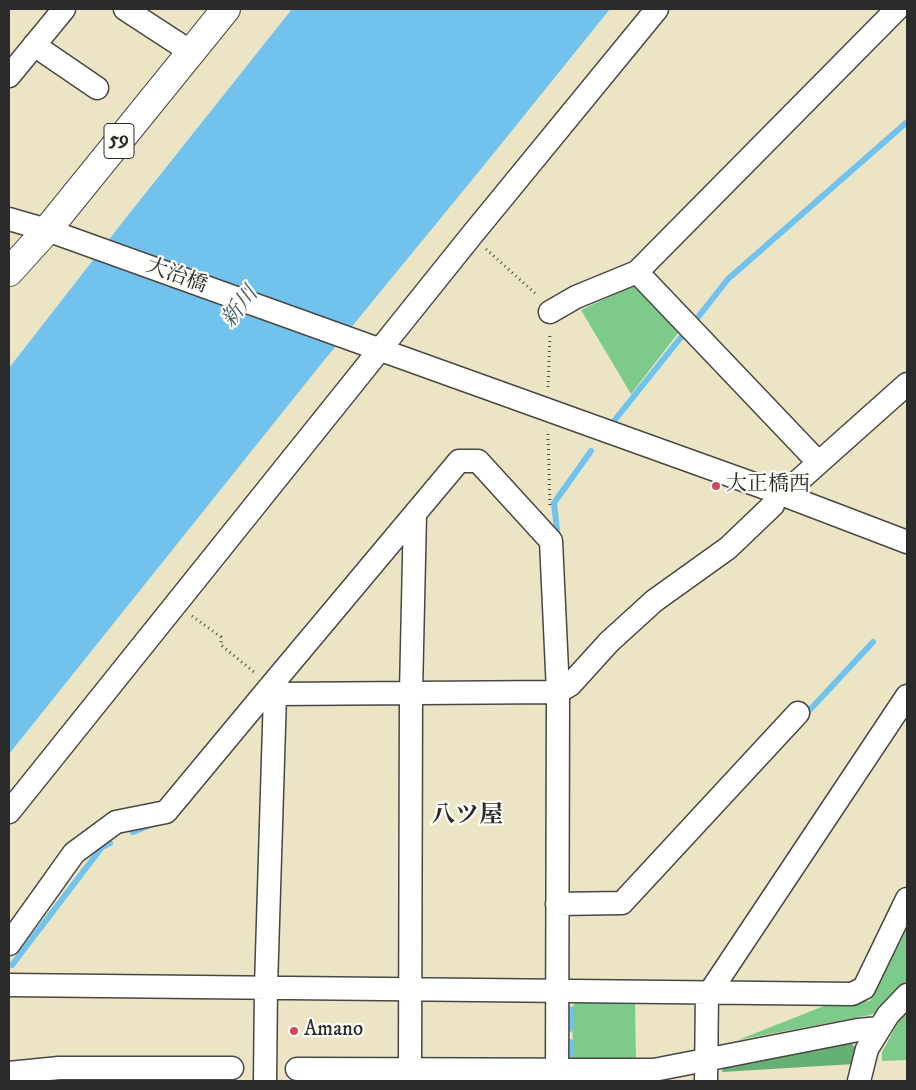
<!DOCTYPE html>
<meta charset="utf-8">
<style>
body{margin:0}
#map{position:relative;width:916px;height:1090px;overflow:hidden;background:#ebe5c6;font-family:"IM FELL DW Pica",serif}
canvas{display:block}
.frame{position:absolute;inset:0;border:10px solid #2b2b2b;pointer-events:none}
</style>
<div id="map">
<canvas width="916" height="1090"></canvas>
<div class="frame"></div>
</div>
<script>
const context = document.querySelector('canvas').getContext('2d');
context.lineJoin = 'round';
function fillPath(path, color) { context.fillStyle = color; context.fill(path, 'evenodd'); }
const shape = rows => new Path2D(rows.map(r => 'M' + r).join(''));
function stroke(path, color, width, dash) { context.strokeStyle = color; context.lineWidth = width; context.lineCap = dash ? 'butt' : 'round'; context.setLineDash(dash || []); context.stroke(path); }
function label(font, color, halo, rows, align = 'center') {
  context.font = font + ' "IM FELL DW Pica","Noto Serif JP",serif'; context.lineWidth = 4.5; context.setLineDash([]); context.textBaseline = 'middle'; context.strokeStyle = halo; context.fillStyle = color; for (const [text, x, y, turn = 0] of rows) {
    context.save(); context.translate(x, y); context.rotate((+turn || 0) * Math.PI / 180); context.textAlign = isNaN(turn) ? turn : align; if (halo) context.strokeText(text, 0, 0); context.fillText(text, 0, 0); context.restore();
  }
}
const green = shape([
 [639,283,682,328,631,394,581,310],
 [907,923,907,982,884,1009,870,1015,738,1040,829,1004,870,1001],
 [576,1001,635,1001,636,1062,573,1061,572,1008],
 [907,1010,907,1060,882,1061,882,1052,900,1019]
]);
const forest = shape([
 [849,1041,859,1051,854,1064,722,1072,723,1068]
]);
const water = shape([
 [292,9,610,9,481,169,322,363,9,754,9,368,125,219]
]);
const stream = shape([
 [695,321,728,279,907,122],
 [614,421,686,331],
 [557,530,554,503,591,451],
 [806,714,873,642],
 [133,832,150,825],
 [12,965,102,847,110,843],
 [570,1009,570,1029],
 [570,1042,570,1061]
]);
const path = shape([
 [486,249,537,295],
 [548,387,550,334],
 [548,434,550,508],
 [192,616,221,637,221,645,254,672]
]);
const minor = shape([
 [125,9,191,52],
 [34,45,97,88],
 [9,76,64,9],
 [9,219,47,230,768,489,907,542],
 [637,272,818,462],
 [550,312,576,297,637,272,897,9],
 [796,483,907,384],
 [269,688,459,461,478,461,551,541,558,692,557,1081],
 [9,812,471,236,657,9],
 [557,904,622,903,798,713],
 [9,944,74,853,116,822,166,812,269,688,275,694,558,692,570,685,609,642,654,601,728,548,773,505],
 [9,985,852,994,864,988,907,899],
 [710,992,907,696],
 [297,1069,654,1070,858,1030,880,1028],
 [410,1070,411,692,415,514],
 [9,1073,59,1068,232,1068],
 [265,1081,266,987,275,694],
 [706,1081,707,992],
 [859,1081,867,1049,888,1015,907,995]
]);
const major = shape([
 [9,272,47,230,226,9]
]);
const markers = [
 [716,486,5,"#d1495b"],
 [294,1031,5,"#d1495b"]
];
const shields = [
 [119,141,30]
];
const shieldNames = [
 ["59",119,141]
];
const streetNames = [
 ["大治橋",176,277,20]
];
const poiNames = [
 ["大正橋西",726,486],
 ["Amano",304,1031]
];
const waterNames = [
 ["新川",241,308,-52]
];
const quarterNames = [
 ["八ツ屋",467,817]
];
fillPath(green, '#7dcb8b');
fillPath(forest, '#66af77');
fillPath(water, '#71c3ed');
stroke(stream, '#71c3ed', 6);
stroke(minor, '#484742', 25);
stroke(major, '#484742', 30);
stroke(path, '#484742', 3, [1, 4]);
stroke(minor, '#fff', 22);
stroke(major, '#fff', 28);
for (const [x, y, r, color] of markers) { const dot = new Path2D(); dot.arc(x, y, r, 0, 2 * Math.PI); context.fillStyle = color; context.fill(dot); stroke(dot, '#fdfcf7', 2); }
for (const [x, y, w] of shields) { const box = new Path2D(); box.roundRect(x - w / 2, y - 17.5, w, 35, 4); context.fillStyle = '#fdfcf7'; context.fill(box); stroke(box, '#2b2b2b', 1); }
label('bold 20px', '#2b2b2b', null, shieldNames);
label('21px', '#2b2b2b', '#fdfcf7', streetNames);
label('21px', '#2b2b2b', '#fdfcf7', poiNames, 'left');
label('italic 22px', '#405965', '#fdfcf7', waterNames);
label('bold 24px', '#2b2b2b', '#fdfcf7', quarterNames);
</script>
